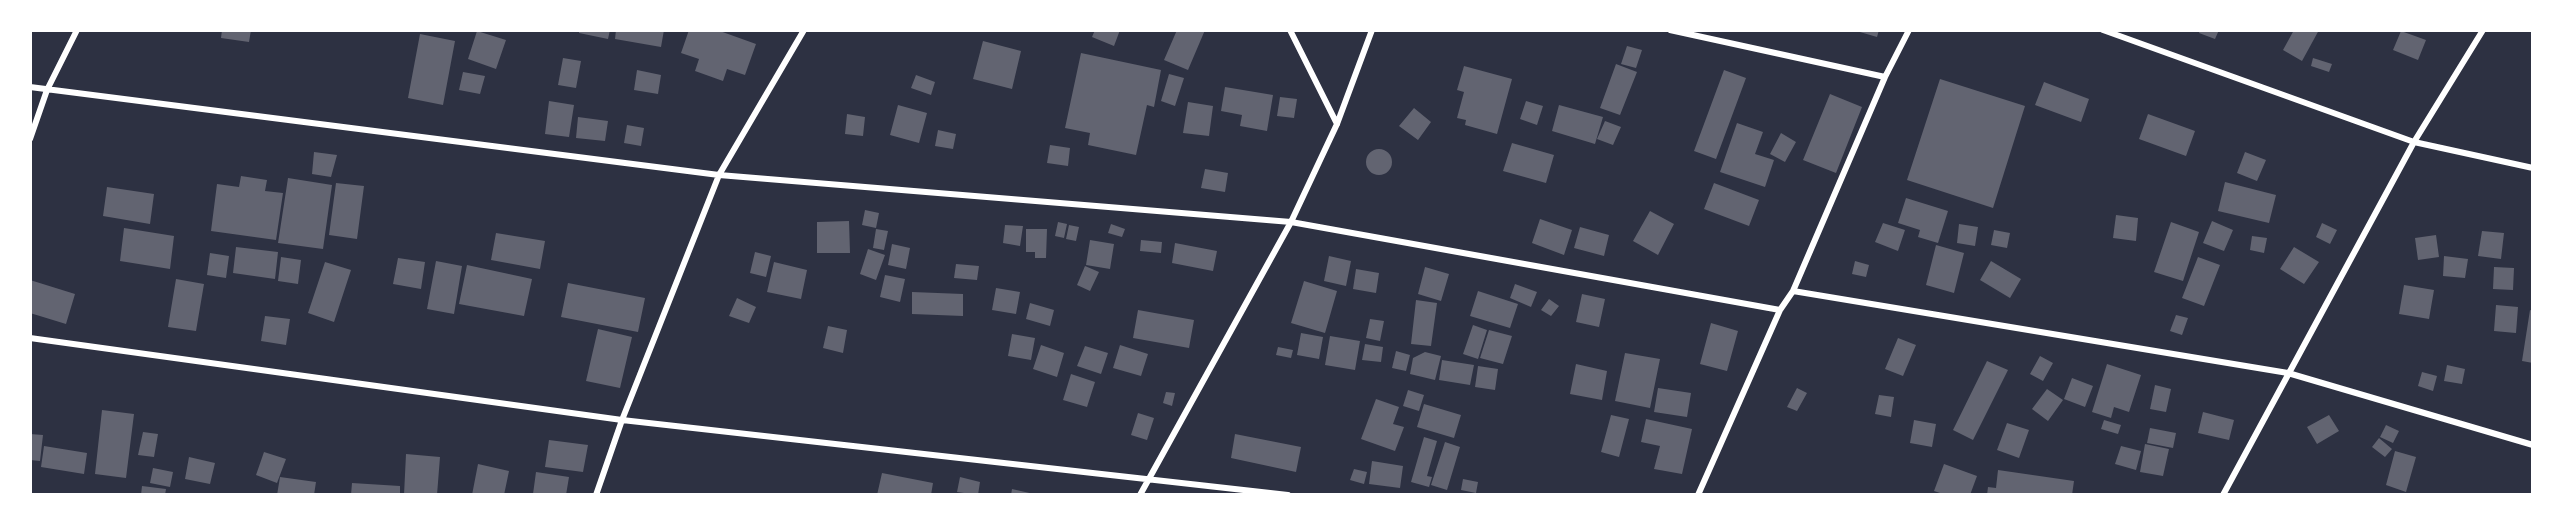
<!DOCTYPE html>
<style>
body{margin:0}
#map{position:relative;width:2563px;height:525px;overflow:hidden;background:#2d3142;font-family:Poppins,sans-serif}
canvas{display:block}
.frame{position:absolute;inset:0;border:32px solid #fff;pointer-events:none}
</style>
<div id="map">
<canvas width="2563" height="525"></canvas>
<div class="frame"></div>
</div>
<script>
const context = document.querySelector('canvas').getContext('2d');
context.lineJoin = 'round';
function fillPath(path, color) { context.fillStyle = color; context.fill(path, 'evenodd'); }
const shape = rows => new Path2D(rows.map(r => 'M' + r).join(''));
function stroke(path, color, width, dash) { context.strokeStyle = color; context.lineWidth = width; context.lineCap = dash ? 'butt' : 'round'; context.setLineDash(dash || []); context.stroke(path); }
const building = shape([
 [222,30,251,30,249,42,221,38],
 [579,30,610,30,608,39,579,33],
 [616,30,664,30,661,47,615,39],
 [689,30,717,30,756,44,745,75,727,69,723,81,695,71,699,59,681,53],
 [1095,30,1120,30,1114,46,1092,37],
 [1177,30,1205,30,1188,70,1164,60],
 [1853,30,1879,30,1877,37],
 [2200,30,2219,30,2215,39,2199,33],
 [2294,30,2319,30,2302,61,2283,50],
 [477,31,506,40,496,69,468,59],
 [2401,31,2426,40,2418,60,2393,50],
 [420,34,455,41,443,105,408,98],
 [983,41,1021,51,1012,89,973,79],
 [1627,46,1642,50,1636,68,1621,64],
 [1081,53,1161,70,1154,107,1147,105,1136,155,1088,145,1090,133,1065,128],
 [563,58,581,61,576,88,558,85],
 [2313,58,2332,64,2329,72,2311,66],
 [1616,64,1637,72,1620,115,1600,108],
 [1464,66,1512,79,1497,134,1465,125,1466,120,1457,118,1464,92,1457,90],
 [637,70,661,75,658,94,634,90],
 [1724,70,1746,78,1716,159,1694,151],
 [463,72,485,76,480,94,459,90],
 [1169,74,1184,78,1175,106,1161,101],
 [916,75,935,82,931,95,911,88],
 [1940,79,2025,106,1993,208,1907,180],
 [2044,82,2089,99,2081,122,2035,105],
 [1225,87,1273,95,1267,131,1240,126,1242,115,1221,111],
 [1830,94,1862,107,1836,173,1803,160],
 [1280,97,1297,99,1294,118,1277,116],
 [549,101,574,105,569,137,545,134],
 [1526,101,1543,106,1537,125,1520,119],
 [1188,102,1213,106,1209,136,1183,133],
 [898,105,927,113,919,143,890,135],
 [1559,105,1603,117,1595,144,1552,131],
 [1414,108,1431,122,1418,140,1399,126],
 [847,114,865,117,863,136,845,134],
 [2148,114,2195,131,2186,156,2139,139],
 [578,117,608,121,605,141,576,138],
 [1605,121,1621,127,1613,145,1597,139],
 [1737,123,1763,132,1755,154,1774,160,1765,187,1720,172],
 [627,125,644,128,641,146,624,143],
 [938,130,956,134,953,149,935,146],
 [1781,133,1796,142,1785,162,1770,154],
 [1512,143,1554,155,1546,183,1503,171],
 [1050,145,1070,148,1068,166,1047,163],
 '1366 162a13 13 0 1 1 26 0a13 13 0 1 1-26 0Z',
 [314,152,337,155,331,177,312,174],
 [2245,152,2266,160,2257,181,2237,173],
 [1205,169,1228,173,1225,192,1201,188],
 [241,176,267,180,265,191,283,193,276,240,211,231,217,184,239,187],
 [288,178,332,185,323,249,278,243],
 [2225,182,2276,195,2269,223,2218,211],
 [336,183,364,186,357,239,329,235],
 [1714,183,1759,200,1749,226,1704,209],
 [107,187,154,194,150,224,103,216],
 [1906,198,1948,211,1938,243,1918,237,1920,230,1898,223],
 [865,210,879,213,876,228,862,225],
 [1650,211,1674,224,1658,255,1633,241],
 [2116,215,2138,218,2136,241,2113,238],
 [1540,219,1572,230,1564,255,1532,243],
 [849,221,850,253,817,253,817,222],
 [2212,221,2233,230,2224,251,2203,243],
 [1058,222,1067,224,1064,238,1055,236],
 [2171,222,2199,232,2183,281,2154,272],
 [1883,223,1905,230,1898,251,1875,242],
 [2322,223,2337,230,2330,244,2316,237],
 [1111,224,1125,229,1122,237,1108,233],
 [1959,224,1978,227,1975,246,1957,243],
 [1005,225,1023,226,1020,246,1003,243],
 [1069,225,1079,227,1076,241,1066,239],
 [1580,227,1609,235,1604,256,1574,248],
 [124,228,174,236,170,269,120,261],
 [876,229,888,231,884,250,873,248],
 [1026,229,1047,229,1046,258,1035,258,1035,252,1026,252],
 [1994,230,2010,233,2007,248,1991,245],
 [2482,231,2504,233,2501,259,2478,256],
 [496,233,545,241,540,269,491,260],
 [2436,235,2439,257,2418,260,2415,238],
 [2252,236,2267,238,2264,253,2250,250],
 [1090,240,1114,244,1110,269,1086,265],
 [1141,240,1162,242,1161,253,1140,251],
 [1175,243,1217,251,1213,271,1172,263],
 [892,244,910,248,906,269,888,265],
 [1936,245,1964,253,1954,293,1926,285],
 [236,247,278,252,275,279,233,273],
 [2294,247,2319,262,2304,284,2280,269],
 [868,249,885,255,876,280,860,274],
 [755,252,771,256,766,277,750,273],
 [210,253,229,256,226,278,207,275],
 [1329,256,1351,261,1346,286,1324,281],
 [2444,256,2468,259,2465,278,2443,276],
 [281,257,301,260,298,284,278,281],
 [2198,257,2220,265,2204,306,2182,298],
 [398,258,425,262,421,289,393,284],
 [436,261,462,266,454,314,427,309],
 [1855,261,1869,265,1866,277,1852,274],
 [1991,261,2021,279,2010,298,1980,280],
 [325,262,351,270,334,322,308,313],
 [774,262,807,270,801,299,767,292],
 [956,264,979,266,977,280,954,278],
 [467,265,532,279,524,316,459,304],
 [1085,266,1099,272,1090,291,1077,285],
 [1425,267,1449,274,1441,301,1418,294],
 [2494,267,2514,268,2513,290,2493,289],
 [1356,269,1379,273,1376,293,1353,289],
 [885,275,905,279,900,302,880,297],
 [176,279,204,284,196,331,168,327],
 [30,280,75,294,66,324,30,313],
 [1304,281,1337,291,1325,333,1291,323],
 [568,283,645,298,638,332,561,317],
 [1515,284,1537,292,1531,307,1510,298],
 [2404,285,2434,290,2429,319,2399,314],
 [996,288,1020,292,1016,314,992,310],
 [1478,291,1518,304,1510,328,1470,316],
 [912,292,963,294,963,316,912,314],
 [1582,294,1605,299,1599,327,1576,322],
 [737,298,756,307,749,323,729,316],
 [1549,299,1559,306,1551,316,1541,310],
 [1416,300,1437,303,1431,346,1411,344],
 [1030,303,1054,310,1050,326,1026,319],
 [2496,305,2518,307,2516,333,2494,331],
 [1138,310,1194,320,1189,348,1133,338],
 [2530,310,2533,311,2533,363,2522,361],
 [2176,315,2188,318,2182,335,2170,331],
 [265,316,290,319,286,345,261,341],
 [1370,319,1384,321,1380,341,1366,338],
 [1711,323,1738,331,1727,371,1700,364],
 [1473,325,1487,330,1478,359,1463,354],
 [828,326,847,330,843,353,823,348],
 [598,329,632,337,620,388,586,381],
 [1489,330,1512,336,1503,364,1480,358],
 [1301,333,1323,337,1319,359,1297,355],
 [1012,334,1035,338,1031,360,1008,356],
 [1330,336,1360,341,1355,370,1325,365],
 [1898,338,1916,345,1903,376,1885,369],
 [1365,344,1383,347,1381,362,1362,360],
 [1041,345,1064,353,1057,377,1033,369],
 [1120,345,1148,354,1141,376,1113,368],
 [1085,346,1108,353,1101,374,1077,366],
 [1278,347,1293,350,1291,358,1276,355],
 [1396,351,1410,355,1406,371,1392,368],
 [1425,352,1441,356,1435,380,1410,374,1413,358],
 [1625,353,1660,359,1650,408,1615,401],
 [2040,356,2053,363,2043,381,2030,374],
 [1442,360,1474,365,1470,385,1439,380],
 [1987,361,2008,370,1973,440,1953,430],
 [1576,364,1607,371,1602,400,1570,394],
 [2107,364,2141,375,2129,412,2114,407,2111,418,2092,412],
 [2447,365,2465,369,2462,384,2444,381],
 [1478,366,1498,369,1495,390,1475,387],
 [2422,372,2437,376,2433,391,2418,386],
 [1071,374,1095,382,1087,407,1063,400],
 [2072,378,2093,386,2085,407,2064,399],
 [2155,385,2171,389,2166,412,2150,409],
 [1658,388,1691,393,1687,417,1654,412],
 [1797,388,1807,393,1797,411,1787,407],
 [2047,389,2063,400,2048,421,2032,409],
 [1408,390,1424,395,1419,411,1403,406],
 [1166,392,1175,393,1172,406,1163,403],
 [1879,395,1894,397,1891,417,1875,414],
 [1376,399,1399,407,1393,424,1404,427,1395,451,1361,439],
 [1424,404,1461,415,1454,438,1417,427],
 [102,410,134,414,126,478,95,474],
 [2203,412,2234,420,2229,440,2198,433],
 [1138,413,1154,418,1147,440,1131,435],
 [1611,415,1629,419,1619,457,1601,452],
 [2329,415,2339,431,2317,444,2307,427],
 [1646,419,1692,429,1682,474,1654,469,1660,446,1641,442],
 [1914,420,1936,424,1932,447,1910,443],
 [2104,420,2121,425,2118,434,2101,429],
 [2007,423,2029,430,2019,458,1997,450],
 [2386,425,2399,431,2393,443,2380,437],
 [2150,428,2176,433,2173,448,2147,443],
 [143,432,158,434,154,457,138,455],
 [30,434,43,435,40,461,30,460],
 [1235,434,1301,447,1296,472,1231,458],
 [1424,437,1437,441,1427,476,1432,477,1429,487,1411,482],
 [2379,438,2392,449,2385,457,2372,447],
 [549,440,588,445,583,472,545,467],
 [1445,442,1460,447,1447,490,1431,485],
 [2145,444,2169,449,2163,476,2140,472],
 [44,446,87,453,84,474,41,467],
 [2121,446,2141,451,2136,470,2115,464],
 [2395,451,2416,457,2406,492,2386,485],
 [264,452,286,459,277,483,256,475],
 [406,454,440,457,437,495,404,495],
 [189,457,215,463,210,484,185,479],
 [1372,461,1403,466,1400,488,1369,484],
 [478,464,509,471,504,495,472,495],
 [1944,464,1977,476,1970,495,1946,495,1934,491],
 [153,468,173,472,170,487,150,483],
 [1354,469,1367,472,1364,484,1350,480],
 [1998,470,2074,481,2072,495,1987,495,1988,487,1996,488],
 [536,472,569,477,566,495,533,494],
 [882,473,933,483,931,495,877,495],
 [280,477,316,482,314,495,277,495],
 [960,477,980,482,978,495,957,492],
 [1463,479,1478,482,1476,493,1461,490],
 [352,483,400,486,400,495,351,495],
 [142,486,166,489,165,495,141,495],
 [1012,489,1034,494,1034,495,1011,495]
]);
const minor = shape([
 [1290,30,1337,124],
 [1670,30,1885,77],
 [2103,30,2414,142,2533,168],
 [30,87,719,175,1291,222,1780,310],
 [30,139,47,90,77,30],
 [1793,291,2288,373,2533,445],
 [30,338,622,420,1288,495],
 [596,495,622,420,719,175,804,30],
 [1140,495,1291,222,1337,124,1372,30],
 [1698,495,1780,310,1793,291,1885,77,1909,30],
 [2223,495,2414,142,2483,30]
]);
fillPath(building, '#626471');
stroke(minor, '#fff', 6);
</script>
